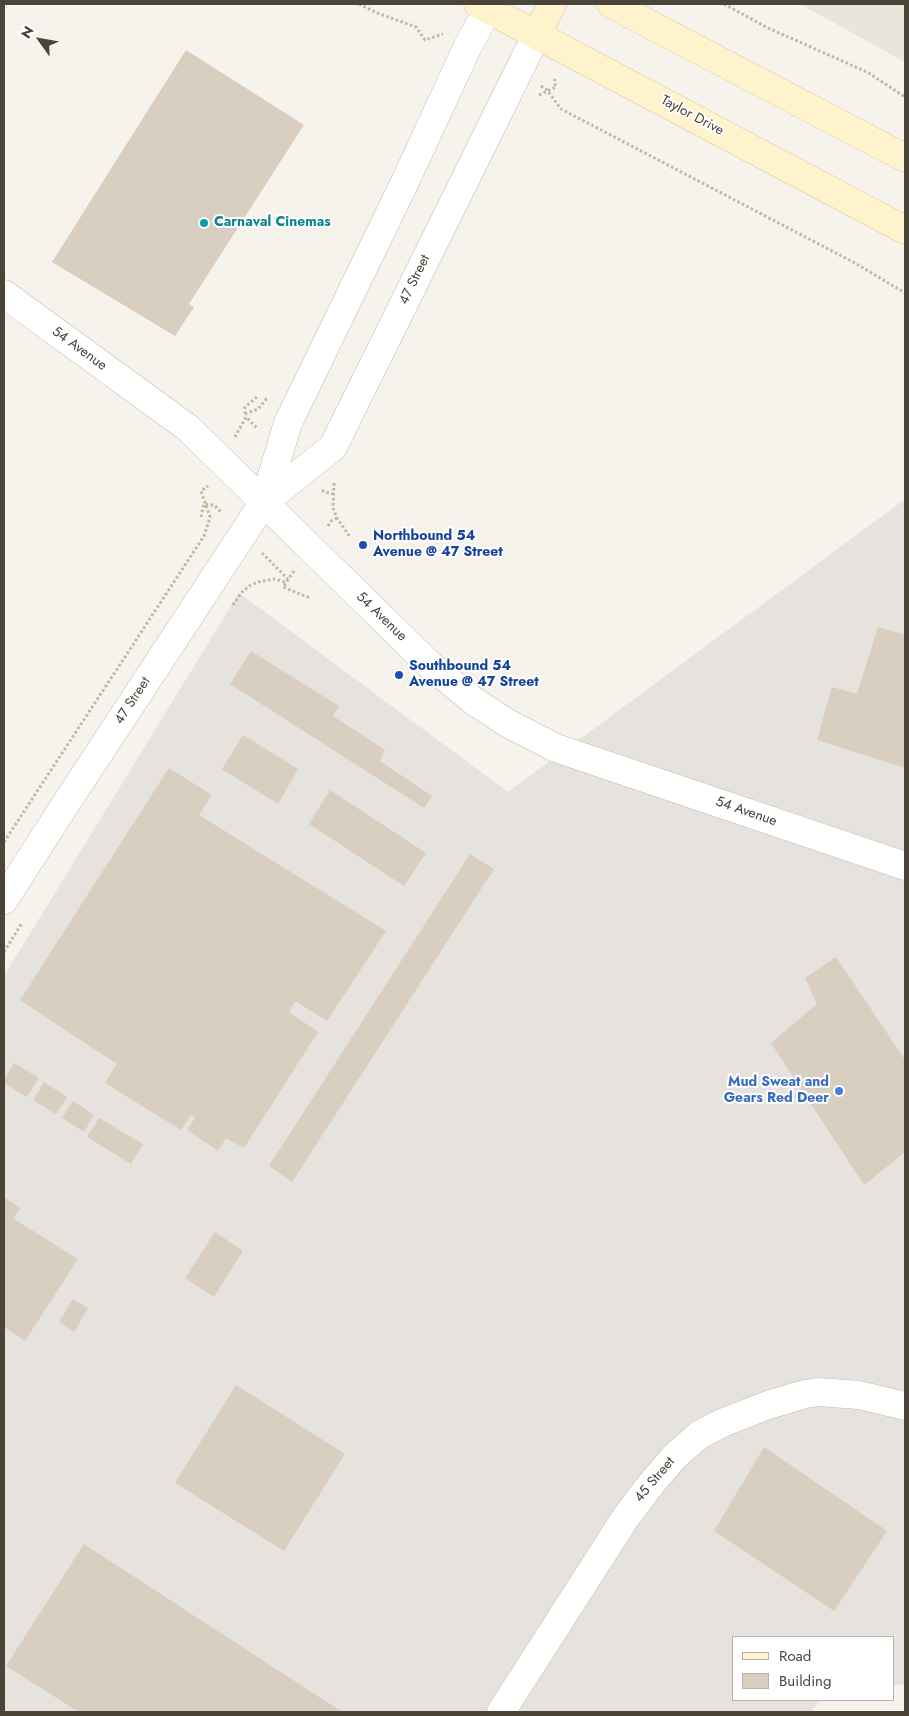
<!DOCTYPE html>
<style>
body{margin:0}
#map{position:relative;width:909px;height:1716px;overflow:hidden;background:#f6f3ec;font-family:Jost,sans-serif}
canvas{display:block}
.frame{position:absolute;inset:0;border:5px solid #4b4439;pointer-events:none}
.legend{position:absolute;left:732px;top:1636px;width:162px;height:65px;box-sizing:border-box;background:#fff;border:1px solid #b7b4b0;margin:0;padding:6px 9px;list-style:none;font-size:15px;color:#4b4439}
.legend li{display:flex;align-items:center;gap:10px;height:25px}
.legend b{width:25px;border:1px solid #b7b4b0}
.north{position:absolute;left:15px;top:15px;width:50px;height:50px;-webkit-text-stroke:4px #fff;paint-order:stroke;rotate:302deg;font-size:14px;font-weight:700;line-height:20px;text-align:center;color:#4b4439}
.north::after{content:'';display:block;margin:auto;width:18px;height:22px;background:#4b4439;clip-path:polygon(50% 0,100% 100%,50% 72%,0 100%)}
</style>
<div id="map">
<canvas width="909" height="1716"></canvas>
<div class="frame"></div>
<ul class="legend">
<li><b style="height:6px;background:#fff3cd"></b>Road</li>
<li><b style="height:14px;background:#d8cfc1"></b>Building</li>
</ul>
<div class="north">N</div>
</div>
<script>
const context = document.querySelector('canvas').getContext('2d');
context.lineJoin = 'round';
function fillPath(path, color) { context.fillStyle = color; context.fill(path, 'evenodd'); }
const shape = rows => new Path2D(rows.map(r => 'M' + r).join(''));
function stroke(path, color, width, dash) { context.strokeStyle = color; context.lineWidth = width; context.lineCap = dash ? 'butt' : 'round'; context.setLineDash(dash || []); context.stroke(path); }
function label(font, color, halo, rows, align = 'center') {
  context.font = font + ' Jost,sans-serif'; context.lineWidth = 4; context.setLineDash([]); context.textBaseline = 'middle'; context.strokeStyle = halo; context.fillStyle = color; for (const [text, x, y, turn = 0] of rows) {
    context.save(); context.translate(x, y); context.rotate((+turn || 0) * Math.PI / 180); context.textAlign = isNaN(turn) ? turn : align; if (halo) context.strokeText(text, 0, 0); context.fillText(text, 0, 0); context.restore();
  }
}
const residential = shape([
 [800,4,905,4,905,62]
]);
const industrial = shape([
 [904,500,905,501,905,1684,893,1686,893,1637,733,1637,733,1700,821,1700,811,1712,4,1712,4,976,239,593,508,792]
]);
const building = shape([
 [186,50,304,125,189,304,194,307,175,336,52,262],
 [878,627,905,635,905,768,817,740,832,687,857,694],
 [251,651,339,706,333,716,385,750,380,761,432,796,424,808,230,684],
 [243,735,298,769,278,804,222,769],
 [169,768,212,795,199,815,386,931,327,1021,295,1001,289,1012,318,1032,244,1148,226,1138,218,1151,187,1130,195,1118,191,1115,181,1130,105,1083,117,1064,20,1000],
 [330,790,426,853,404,886,309,824],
 [470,854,494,869,292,1182,269,1166],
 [836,957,905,1060,905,1152,864,1185,771,1043,817,1004,805,978],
 [14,1063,39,1078,27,1097,4,1083,4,1080],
 [44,1082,67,1097,56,1114,33,1100],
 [73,1101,94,1115,84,1132,62,1118],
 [99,1118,143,1144,131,1164,87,1137],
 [4,1197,20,1208,14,1219,78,1259,25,1341,4,1327],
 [215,1232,243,1251,214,1297,185,1278],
 [73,1299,88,1308,74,1332,59,1322],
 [236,1385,345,1454,284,1551,175,1483],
 [764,1447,887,1531,834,1611,714,1531],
 [84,1544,319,1697,343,1712,79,1712,6,1666]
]);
const path = shape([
 [359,4,377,13,416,27,425,40,443,34],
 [724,4,768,28,867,72,905,97],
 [541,86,547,90,561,109,855,263,905,293],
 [539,95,556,87,554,82,556,77],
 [245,414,258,409,267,398],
 [245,414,245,407,258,396],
 [235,437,246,417,258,429],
 [334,483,333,508,337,518,350,537],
 [322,490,325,492,333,494],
 [201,517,204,504,214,505,222,513],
 [328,526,331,521,337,518],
 [262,553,288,579],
 [294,571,283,587,310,598],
 [233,605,241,593,249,586,258,582,274,579,285,582],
 [4,842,204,536,210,517,201,491,208,486],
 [4,952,22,923]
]);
const street = shape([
 [4,294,188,428,430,665,475,702,509,724,556,748,905,866],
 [264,502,333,447,537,34],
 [4,900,65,805,264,502,288,423,403,186,467,48,488,9],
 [501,1712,626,1517,651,1484,675,1456,699,1435,722,1423,768,1405,805,1394,818,1392,859,1395,905,1406]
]);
const secondary = shape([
 [478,4,905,230],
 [611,4,905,158],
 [537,34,552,4]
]);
const markers = [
 [204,223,5,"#0f9aa8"],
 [363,545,5,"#1a4fb4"],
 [399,675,5,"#1a4fb4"],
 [839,1091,5,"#3f7fe0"]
];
const streetNames = [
 ["Taylor Drive",692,116,28],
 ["47 Street",415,280,-64],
 ["54 Avenue",79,349,36],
 ["54 Avenue",381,617,44],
 ["47 Street",133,701,-57],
 ["54 Avenue",746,812,19],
 ["45 Street",655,1480,-50]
];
const cultureNames = [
 ["Carnaval Cinemas",214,223]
];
const transitNames = [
 ["Northbound 54",373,537],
 ["Avenue @ 47 Street",373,553],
 ["Southbound 54",409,667],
 ["Avenue @ 47 Street",409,683]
];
const shopNames = [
 ["Mud Sweat and",829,1083],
 ["Gears Red Deer",829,1099]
];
fillPath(residential, '#eae5da');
fillPath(industrial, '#e6e2dd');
fillPath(building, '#d8cfc1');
stroke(street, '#c2bbae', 29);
stroke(secondary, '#d6c79b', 29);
stroke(path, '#c4b79f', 3, [2.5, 2.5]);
stroke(street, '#fff', 28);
stroke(secondary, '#fff3cd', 28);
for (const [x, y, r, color] of markers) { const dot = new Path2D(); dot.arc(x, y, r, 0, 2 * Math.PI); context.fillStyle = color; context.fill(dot); stroke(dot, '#fff', 2); }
label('14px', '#4b4439', '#fff', streetNames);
label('bold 14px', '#0d838f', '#fff', cultureNames, 'left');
label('bold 14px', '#164399', '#fff', transitNames, 'left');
label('bold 14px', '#366cbe', '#fff', shopNames, 'right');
</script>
